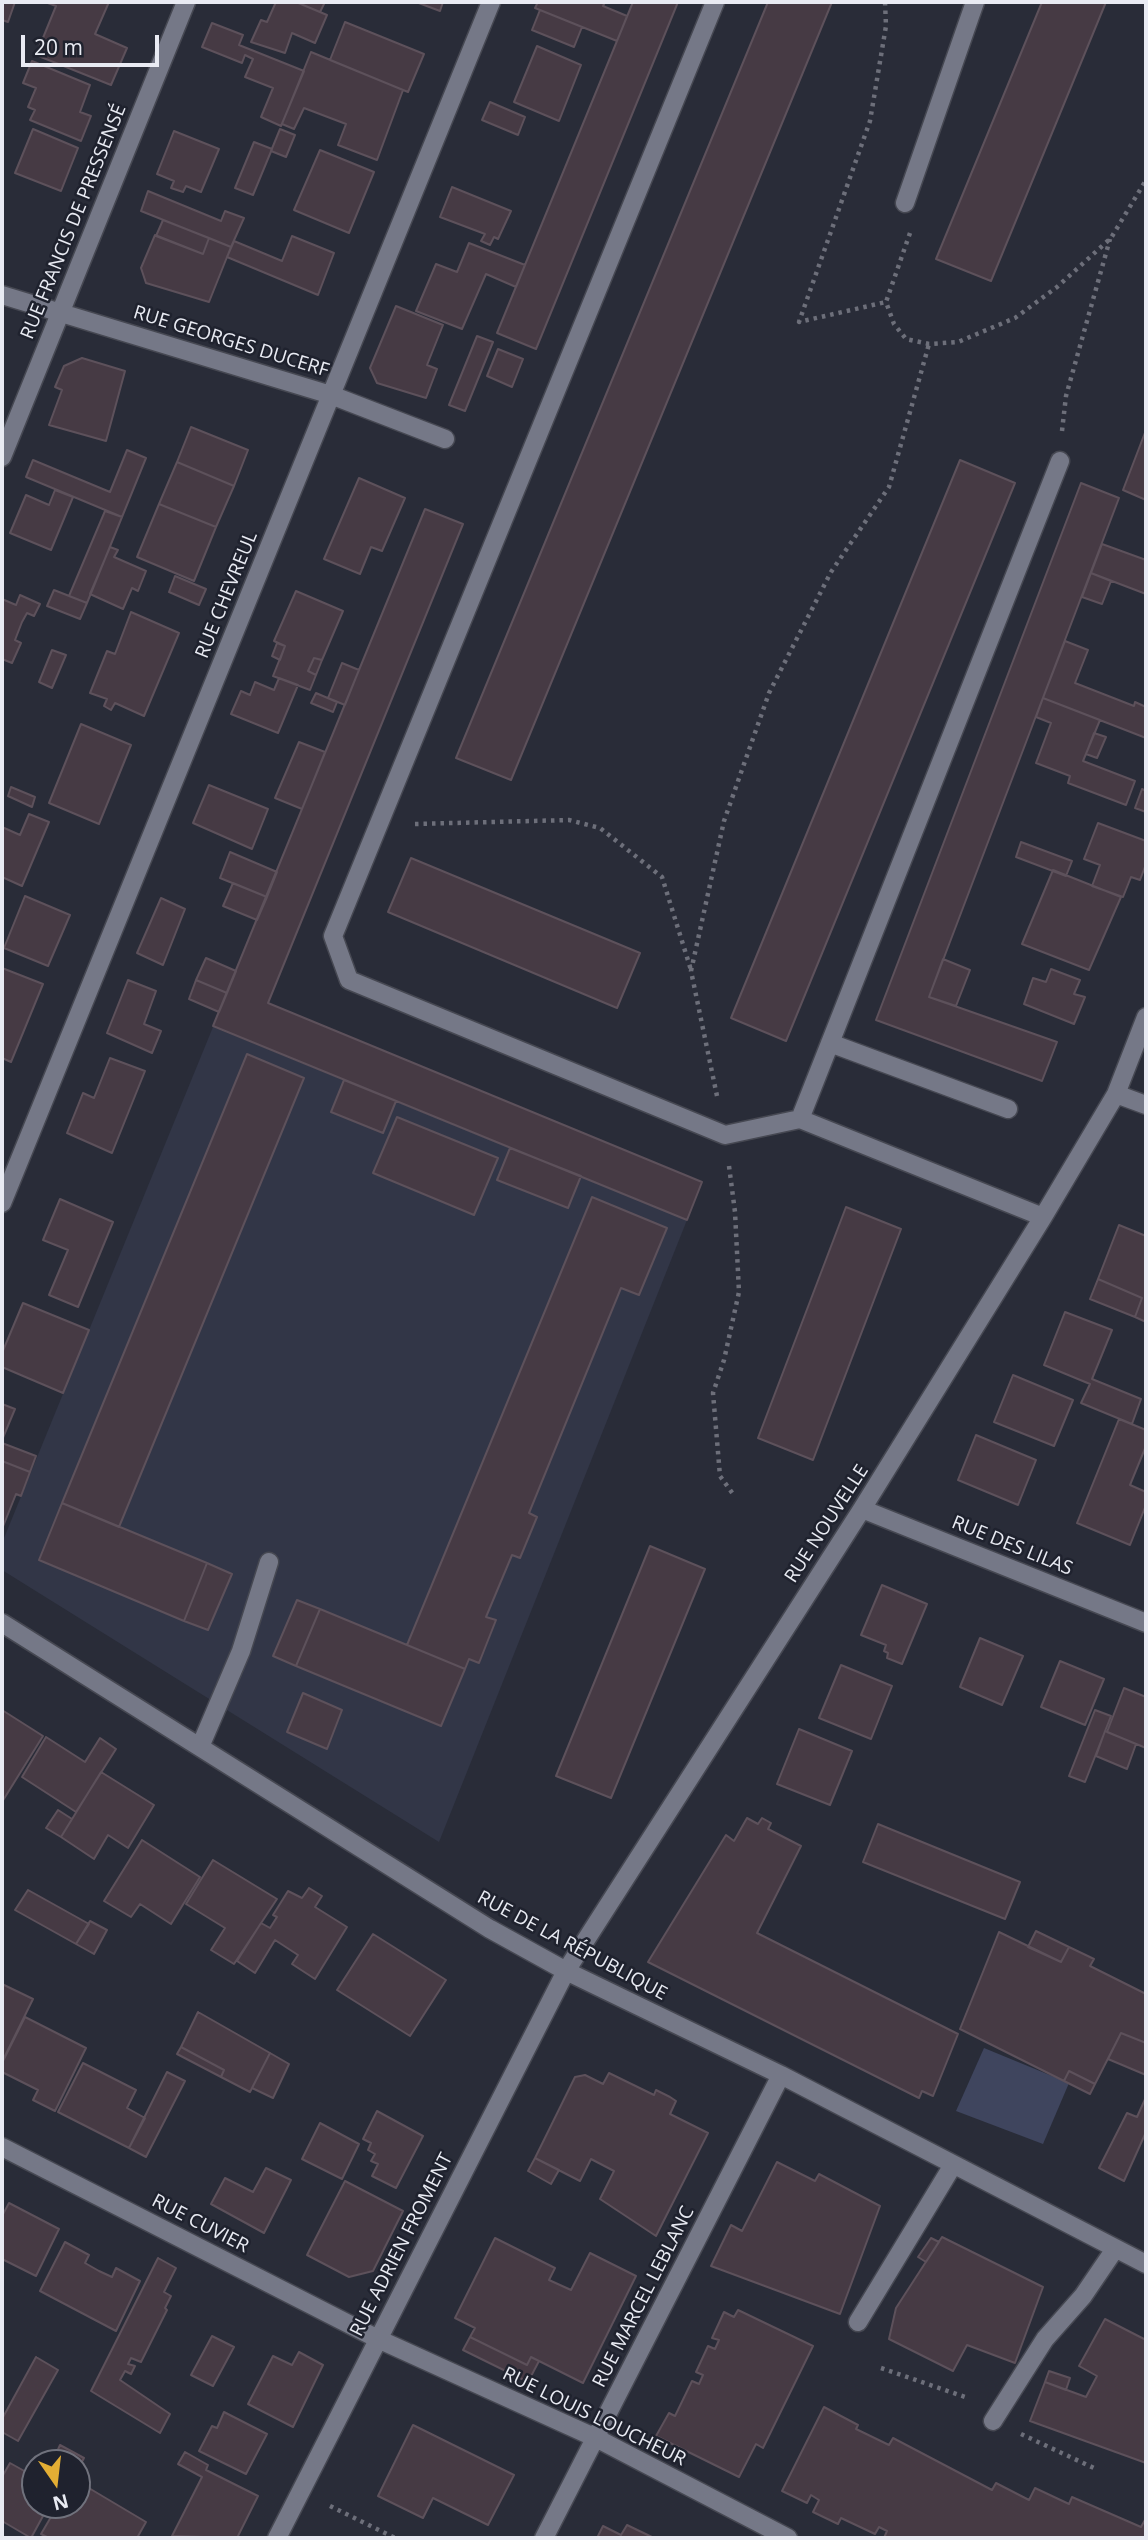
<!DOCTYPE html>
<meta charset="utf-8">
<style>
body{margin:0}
#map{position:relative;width:1148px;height:2540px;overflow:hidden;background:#292c38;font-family:"Open Sans",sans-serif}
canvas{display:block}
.frame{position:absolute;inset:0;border:4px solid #e9ebf3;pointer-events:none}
.north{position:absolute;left:21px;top:2449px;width:70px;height:70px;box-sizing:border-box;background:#1f222e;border:2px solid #70727d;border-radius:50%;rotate:166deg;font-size:19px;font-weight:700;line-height:28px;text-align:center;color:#e9ebf3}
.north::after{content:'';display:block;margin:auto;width:24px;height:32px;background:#e3ae34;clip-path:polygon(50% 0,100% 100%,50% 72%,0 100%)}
.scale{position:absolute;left:21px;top:35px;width:138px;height:32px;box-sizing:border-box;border:4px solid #e9ebf3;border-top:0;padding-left:9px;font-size:21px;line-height:24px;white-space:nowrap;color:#e9ebf3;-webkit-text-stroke:5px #1f222e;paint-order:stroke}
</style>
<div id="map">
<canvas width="1148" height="2540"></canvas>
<div class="frame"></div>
<div class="north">N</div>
<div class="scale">20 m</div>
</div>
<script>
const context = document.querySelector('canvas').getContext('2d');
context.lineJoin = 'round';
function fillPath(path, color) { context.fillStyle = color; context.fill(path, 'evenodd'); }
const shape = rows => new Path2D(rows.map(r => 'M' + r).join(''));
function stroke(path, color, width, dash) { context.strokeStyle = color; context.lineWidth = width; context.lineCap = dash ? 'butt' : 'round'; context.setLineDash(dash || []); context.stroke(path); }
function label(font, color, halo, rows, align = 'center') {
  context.font = font + ' "Open Sans",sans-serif'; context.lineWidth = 5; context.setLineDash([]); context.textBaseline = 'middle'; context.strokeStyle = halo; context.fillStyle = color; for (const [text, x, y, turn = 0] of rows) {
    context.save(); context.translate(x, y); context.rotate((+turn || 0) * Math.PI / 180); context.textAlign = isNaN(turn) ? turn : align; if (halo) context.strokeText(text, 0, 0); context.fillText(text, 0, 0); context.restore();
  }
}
const built = shape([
 [213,1027,687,1220,439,1842,2,1570,2,1543]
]);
const green = shape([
 [984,2048,1069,2083,1043,2144,956,2111]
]);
const building = shape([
 [2,2,15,2,8,22,2,20,2,2],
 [45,2,109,2,95,34,127,48,111,85,36,55,56,6,45,2],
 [276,2,296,2,327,15,315,43,292,33,285,53,251,42,261,20,267,22,276,2],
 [296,2,325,2,320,12,296,2],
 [416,2,443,2,440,11,416,2],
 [538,2,605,2,603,6,627,16,617,41,535,8,538,2],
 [633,2,678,2,536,349,497,333,633,2],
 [768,2,832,2,511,780,456,758,768,2],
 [1042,2,1106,2,991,281,936,259,1042,2],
 [540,10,582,27,574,47,532,30,540,10],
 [345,22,424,54,408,92,330,60,345,22],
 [212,23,243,35,239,45,304,71,281,126,261,117,273,88,245,77,253,59,245,55,242,63,202,47,212,23],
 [537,46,581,65,559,121,514,102,537,46],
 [311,52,403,90,377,160,338,145,346,124,304,108,294,129,282,124,311,52],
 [32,61,90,85,80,112,91,116,81,141,30,120,35,110,28,107,36,88,23,83,32,61],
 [490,102,525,117,518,135,482,120,490,102],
 [33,129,78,148,61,191,15,173,33,129],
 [280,129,295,135,286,157,271,151,280,129],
 [174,131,219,149,201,192,186,186,183,192,171,188,174,181,157,174,174,131],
 [254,142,272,149,253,195,235,188,254,142],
 [320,150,374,172,349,233,294,210,320,150],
 [452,187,511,211,498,239,494,237,490,245,481,241,485,234,440,217,452,187],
 [148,191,221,221,225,211,244,218,231,247,141,211,148,191],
 [163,220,209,238,203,254,156,236,163,220],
 [155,235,203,254,209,238,231,247,209,302,146,283,141,268,155,235],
 [292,236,334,253,318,295,227,257,234,241,282,261,292,236],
 [469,243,525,265,516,287,486,274,462,329,416,311,436,264,457,272,469,243],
 [396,306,443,325,427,365,437,369,426,398,377,383,370,368,396,306],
 [477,336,493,342,465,411,449,405,477,336],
 [498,349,523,359,512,387,487,376,498,349],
 [82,358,125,371,106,441,49,425,62,390,55,387,64,366,82,358],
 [191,427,248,450,234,486,177,462,191,427],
 [1146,430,1146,500,1123,490,1146,430],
 [127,450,146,458,122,517,26,477,33,460,110,492,127,450],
 [960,460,1015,483,786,1041,731,1018,960,460],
 [177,462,234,486,216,527,159,504,177,462],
 [359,478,405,498,382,551,371,547,360,574,324,559,359,478],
 [1081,483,1119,498,929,997,1057,1042,1042,1081,876,1020,1081,483],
 [55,490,73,497,51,550,10,533,26,495,49,505,55,490],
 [159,504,216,527,194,581,137,557,159,504],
 [425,509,463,524,268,1003,702,1182,687,1220,213,1026,425,509],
 [105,511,122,517,87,603,69,596,105,511],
 [1102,544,1146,560,1146,594,1091,573,1102,544],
 [110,547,118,550,114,557,146,571,138,591,132,588,123,609,90,594,110,547],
 [1091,573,1111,581,1102,604,1082,597,1091,573],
 [175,576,206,589,199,605,169,592,175,576],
 [54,590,87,603,80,619,47,606,54,590],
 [296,591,343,611,322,660,314,658,308,671,316,675,310,690,273,676,285,646,274,641,296,591],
 [20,595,40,604,34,616,27,613,22,622,15,640,21,643,12,663,2,659,2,599,16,605,20,595],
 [131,612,179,633,144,716,115,703,111,710,104,706,107,699,90,693,107,651,115,654,131,612],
 [1065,641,1088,650,1075,683,1134,706,1135,702,1146,707,1146,738,1043,698,1065,641],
 [277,643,285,646,280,660,272,656,277,643],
 [52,650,66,655,52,688,39,682,52,650],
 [314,658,322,660,316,675,308,671,314,658],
 [342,663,359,670,345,705,328,698,342,663],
 [279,678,298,685,278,733,231,714,241,691,250,695,255,682,274,690,279,678],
 [316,693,337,702,333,712,311,703,316,693],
 [1043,698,1100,720,1083,761,1135,781,1126,805,1068,783,1070,776,1036,763,1051,723,1036,717,1043,698],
 [81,724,131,745,99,824,49,803,81,724],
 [1094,733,1106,737,1097,758,1086,754,1094,733],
 [299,742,325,752,302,809,275,798,299,742],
 [209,785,268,809,252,849,193,823,209,785],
 [11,787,35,797,32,807,8,796,11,787],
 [1142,789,1146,791,1146,812,1135,808,1142,789],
 [29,814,49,822,22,886,2,877,2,827,20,835,29,814],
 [1098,823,1146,841,1146,864,1140,880,1131,877,1123,897,1092,886,1100,865,1084,859,1098,823],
 [1021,842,1072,861,1066,876,1016,857,1021,842],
 [230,852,277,872,267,897,220,878,230,852],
 [411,858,640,953,617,1008,388,912,411,858],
 [1053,870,1121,897,1089,970,1022,944,1053,870],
 [233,883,267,897,257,920,223,906,233,883],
 [25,896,70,915,48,966,4,948,25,896],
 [161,898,185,909,163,965,137,953,161,898],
 [206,958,236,971,227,993,196,980,206,958],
 [943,959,970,970,956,1006,929,997,943,959],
 [2,968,43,984,11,1062,2,1058,2,968],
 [1051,969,1080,980,1074,994,1085,997,1074,1024,1024,1004,1033,978,1046,982,1051,969],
 [128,980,156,991,144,1024,161,1031,152,1053,107,1033,128,980],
 [196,980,227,993,219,1012,189,999,196,980],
 [247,1054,304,1078,119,1527,62,1503,247,1054],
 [110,1058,145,1071,112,1153,67,1133,83,1093,94,1098,110,1058],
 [344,1080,396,1101,383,1133,331,1112,344,1080],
 [397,1117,498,1158,474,1215,373,1173,397,1117],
 [510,1148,581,1176,568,1208,497,1180,510,1148],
 [592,1197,667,1228,639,1295,621,1288,529,1513,537,1517,520,1558,512,1555,486,1617,496,1620,479,1663,469,1659,465,1669,407,1645,592,1197],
 [60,1199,113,1222,78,1307,49,1295,68,1250,43,1240,60,1199],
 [846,1207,901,1229,813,1460,758,1438,846,1207],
 [1119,1225,1146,1236,1146,1322,1135,1317,1142,1298,1098,1279,1119,1225],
 [1098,1279,1142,1298,1135,1317,1090,1299,1098,1279],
 [23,1303,89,1330,63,1393,2,1367,2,1353,23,1303],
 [1065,1312,1112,1330,1092,1379,1141,1399,1132,1424,1081,1403,1090,1384,1044,1365,1065,1312],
 [1013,1375,1073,1400,1054,1446,994,1422,1013,1375],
 [2,1404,15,1409,2,1440,2,1404],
 [1119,1419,1146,1430,1146,1446,1130,1485,1146,1492,1146,1505,1130,1545,1077,1523,1119,1419],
 [976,1435,1036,1460,1018,1505,958,1480,976,1435],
 [2,1443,36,1456,30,1472,2,1461,2,1443],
 [2,1461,30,1472,21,1496,16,1494,2,1529,2,1461],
 [62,1503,207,1563,184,1621,39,1560,62,1503],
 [650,1546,705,1569,611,1798,556,1776,650,1546],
 [207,1563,232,1574,208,1630,184,1621,207,1563],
 [882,1585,927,1604,902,1664,887,1658,888,1653,884,1651,886,1645,861,1635,882,1585],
 [297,1600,320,1609,296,1666,273,1656,297,1600],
 [320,1609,465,1669,441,1726,296,1666,320,1609],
 [980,1638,1023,1656,1002,1705,960,1687,980,1638],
 [1060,1661,1104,1679,1085,1725,1041,1707,1060,1661],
 [841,1665,892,1686,871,1739,819,1718,841,1665],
 [1124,1688,1146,1697,1146,1748,1107,1732,1124,1688],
 [303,1693,342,1710,327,1749,287,1732,303,1693],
 [2,1710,43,1736,2,1802,2,1710],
 [1095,1710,1111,1716,1085,1782,1069,1776,1095,1710],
 [799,1729,852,1751,830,1805,777,1784,799,1729],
 [1105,1731,1136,1744,1127,1769,1096,1756,1105,1731],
 [46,1737,85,1762,100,1738,116,1749,76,1812,22,1777,46,1737],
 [101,1772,154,1805,128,1848,108,1835,94,1859,61,1837,101,1772],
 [58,1810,72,1819,61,1837,46,1828,58,1810],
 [747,1818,758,1824,762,1818,771,1823,768,1829,801,1846,757,1933,958,2034,933,2096,922,2091,919,2098,648,1962,726,1835,734,1841,747,1818],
 [878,1824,1020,1882,1005,1919,863,1862,878,1824],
 [142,1840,200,1877,171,1924,140,1904,131,1917,104,1901,142,1840],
 [213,1860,277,1899,234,1964,211,1950,225,1928,186,1904,213,1860],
 [309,1888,322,1896,315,1907,347,1927,315,1979,292,1964,298,1955,275,1940,255,1973,237,1961,261,1923,270,1928,277,1917,273,1915,288,1891,302,1898,309,1888],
 [28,1890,89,1924,76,1944,15,1910,28,1890],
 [90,1921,107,1930,94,1954,76,1944,90,1921],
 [1036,1931,1069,1947,1061,1962,1028,1947,1036,1931],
 [999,1932,1061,1962,1069,1947,1094,1959,1090,1966,1146,1994,1146,2043,1121,2033,1095,2084,1069,2071,1064,2081,960,2029,999,1932],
 [373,1934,446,1980,410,2036,337,1990,373,1934],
 [2,1984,33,1999,2,2062,2,1984],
 [198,2012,270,2053,250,2092,221,2077,224,2070,181,2047,198,2012],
 [25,2017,86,2048,55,2111,33,2100,38,2090,2,2072,2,2063,25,2017],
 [1121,2033,1146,2043,1146,2075,1108,2059,1121,2033],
 [181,2047,224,2070,221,2077,177,2054,181,2047],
 [270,2053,289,2064,273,2098,252,2088,270,2053],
 [83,2063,136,2090,127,2108,145,2118,129,2148,58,2112,83,2063],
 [1069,2071,1095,2084,1090,2094,1064,2081,1069,2071],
 [167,2072,185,2081,146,2157,129,2148,167,2072],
 [609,2073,654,2095,656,2090,670,2097,676,2101,670,2114,708,2133,656,2236,600,2199,614,2171,591,2159,580,2181,535,2158,575,2077,585,2075,603,2084,609,2073],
 [1146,2097,1146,2132,1124,2181,1099,2168,1127,2113,1137,2117,1146,2097],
 [377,2111,423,2136,396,2188,372,2176,378,2164,371,2161,375,2154,368,2150,371,2143,363,2139,377,2111],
 [320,2123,359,2144,342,2179,302,2159,320,2123],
 [535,2158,559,2170,551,2184,528,2171,535,2158],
 [777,2162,815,2181,819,2174,880,2206,840,2314,711,2266,731,2225,742,2231,777,2162],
 [266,2168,291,2180,264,2233,211,2204,225,2178,253,2192,266,2168],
 [345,2181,403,2211,373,2271,349,2277,307,2255,345,2181],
 [9,2203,59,2229,36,2276,2,2259,2,2216,9,2203],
 [942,2237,1043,2287,1015,2363,967,2345,953,2371,889,2339,896,2308,942,2237],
 [495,2238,555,2268,549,2280,571,2290,590,2253,636,2276,583,2383,531,2357,527,2365,470,2337,475,2328,455,2318,495,2238],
 [931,2238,939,2242,926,2262,918,2257,931,2238],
 [65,2242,89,2255,85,2263,99,2271,112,2277,116,2268,140,2281,116,2331,40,2291,65,2242],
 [158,2258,176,2268,164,2292,171,2296,165,2308,167,2310,141,2362,131,2358,128,2364,135,2366,131,2374,125,2371,120,2380,170,2414,160,2433,91,2391,158,2258],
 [738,2310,813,2346,763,2448,756,2444,739,2477,656,2436,669,2413,675,2416,692,2381,699,2384,703,2375,696,2372,708,2346,715,2349,719,2340,712,2338,724,2312,734,2317,738,2310],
 [1105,2319,1146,2340,1146,2463,1030,2421,1045,2382,1086,2397,1097,2376,1079,2366,1105,2319],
 [212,2336,234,2347,213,2386,191,2375,212,2336],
 [470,2337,527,2365,531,2357,539,2361,528,2382,463,2350,470,2337],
 [299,2352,323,2365,293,2427,248,2404,273,2356,292,2365,299,2352],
 [36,2357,58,2370,18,2441,2,2432,2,2419,36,2357],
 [1049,2371,1070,2378,1066,2390,1045,2382,1049,2371],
 [824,2407,858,2425,856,2429,889,2445,893,2438,992,2490,996,2483,1029,2500,1035,2488,1069,2504,1072,2497,1141,2527,1146,2518,1146,2538,884,2538,887,2531,879,2527,875,2534,841,2518,838,2524,813,2512,819,2500,811,2495,807,2503,782,2491,824,2407],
 [224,2412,267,2434,246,2474,199,2451,212,2426,217,2428,224,2412],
 [413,2425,514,2475,488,2525,433,2498,423,2518,378,2496,413,2425],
 [60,2445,84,2458,77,2471,77,2463,52,2463,60,2445],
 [185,2452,208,2465,206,2470,258,2496,237,2538,172,2536,202,2477,178,2464,185,2452],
 [10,2463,35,2477,35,2505,49,2505,31,2538,2,2521,2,2477,10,2463],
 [77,2481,146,2522,137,2538,49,2538,41,2534,58,2505,77,2505,77,2481],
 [627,2525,654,2538,597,2538,603,2526,621,2535,627,2525]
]);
const path = shape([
 [885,2,886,26,870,121,799,322,886,302],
 [910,233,886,302,894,324,906,339,929,344,958,342,1015,318,1057,287,1111,238,1146,180],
 [1062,431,1066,396,1110,239],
 [415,824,569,820,600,828,662,877,691,970],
 [717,1096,691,971,724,821,769,693,831,572,889,487,929,344],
 [729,1166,735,1212,739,1292,724,1360,713,1393,720,1476,733,1494],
 [881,2368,968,2398],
 [1021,2434,1096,2469],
 [330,2506,395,2538]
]);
const minor = shape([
 [715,2,333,936,349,980,725,1135,800,1119,1043,1217],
 [905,203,975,2],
 [2,295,331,395,445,439],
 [2,457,186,2],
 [830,1043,1008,1109],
 [1116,1094,1146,1105],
 [800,1119,1060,461],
 [2,1203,491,2],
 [862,1509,1146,1623],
 [2,1623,490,1929,566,1971,781,2075,1146,2264],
 [200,1747,241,1651,269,1562],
 [2,2147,378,2339,596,2438,788,2538],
 [858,2322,953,2165],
 [993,2421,1045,2339,1083,2296,1115,2249],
 [277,2538,566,1971,862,1509,1043,1217,1116,1094,1146,1017],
 [544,2538,781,2075]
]);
const streetNames = [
 ["RUE FRANCIS DE PRESSENSÉ",74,222,-68],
 ["RUE GEORGES DUCERF",231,342,17],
 ["RUE CHEVREUL",227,595,-68],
 ["RUE NOUVELLE",827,1524,-57],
 ["RUE DES LILAS",1012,1546,22],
 ["RUE DE LA RÉPUBLIQUE",572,1946,28],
 ["RUE CUVIER",200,2224,27],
 ["RUE ADRIEN FROMENT",402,2245,-63],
 ["RUE MARCEL LEBLANC",644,2297,-63],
 ["RUE LOUIS LOUCHEUR",594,2417,26]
];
fillPath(built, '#323647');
fillPath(green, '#3f455e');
fillPath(building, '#463a44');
stroke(building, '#5d515b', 2);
stroke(minor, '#464852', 21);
stroke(path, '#6d6f7a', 4.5, [3.5, 5]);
stroke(minor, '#757887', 18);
label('19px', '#e9ebf3', '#1f222e', streetNames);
</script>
